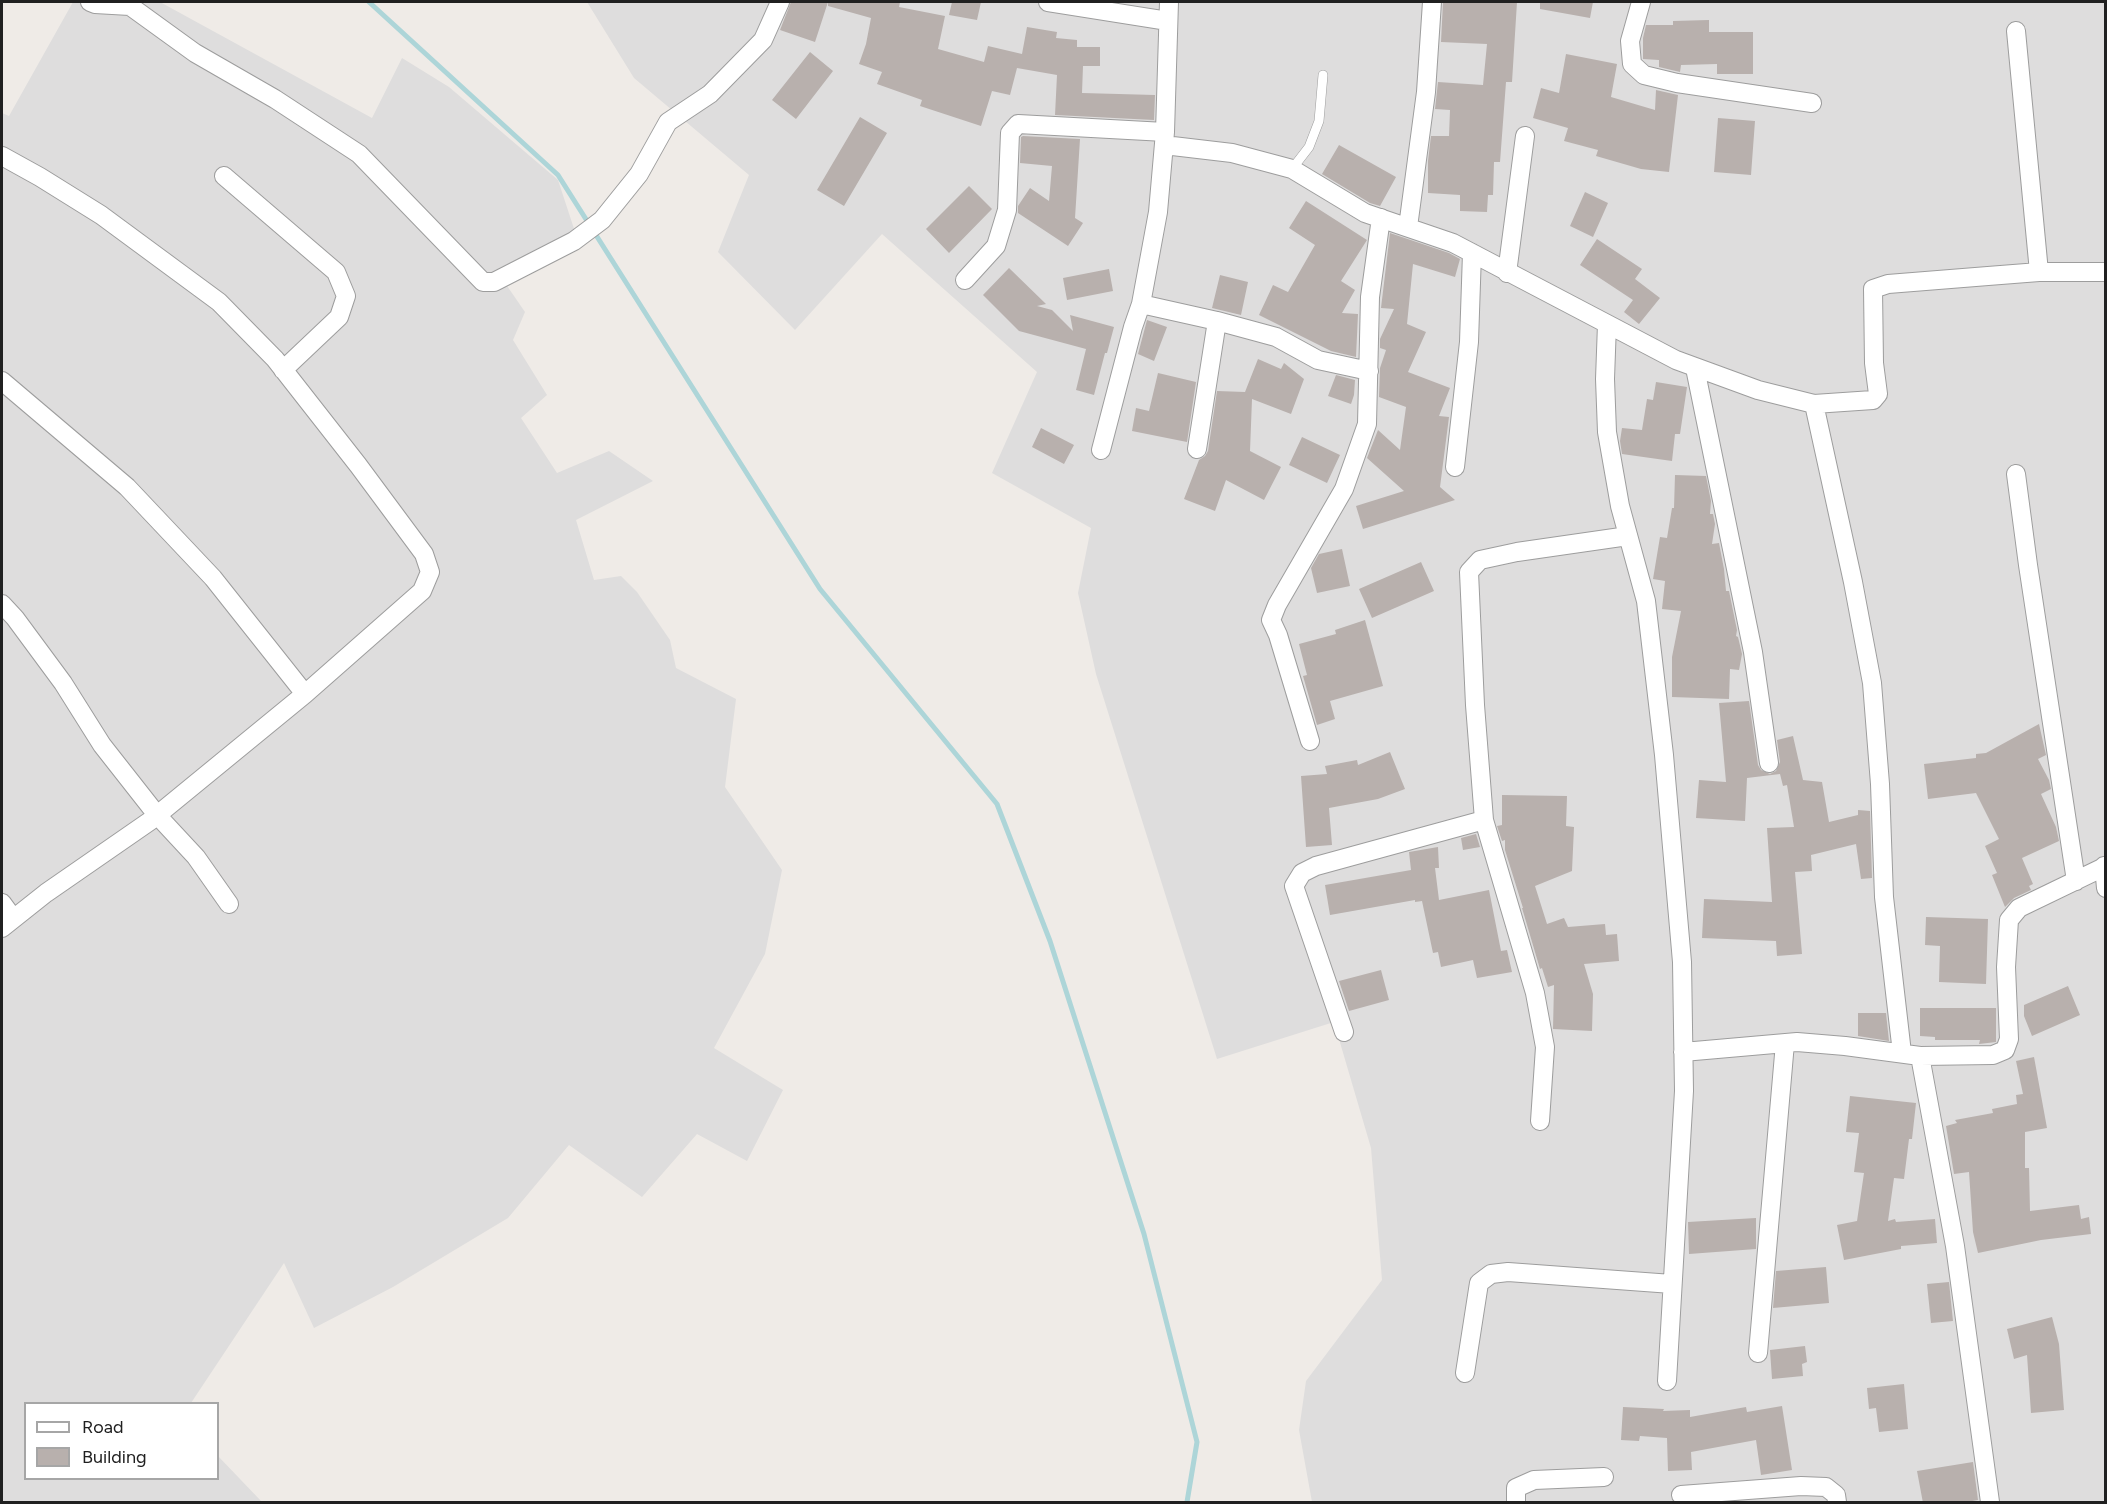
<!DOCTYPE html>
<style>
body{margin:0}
#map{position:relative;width:2107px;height:1504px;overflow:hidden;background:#efebe7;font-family:Figtree,sans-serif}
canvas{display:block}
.frame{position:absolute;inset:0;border:3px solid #202020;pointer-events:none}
.legend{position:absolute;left:24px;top:1402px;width:195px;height:78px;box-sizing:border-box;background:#fff;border:2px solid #a6a6a6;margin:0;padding:8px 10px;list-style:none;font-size:18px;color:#202020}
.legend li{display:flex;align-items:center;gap:12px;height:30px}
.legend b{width:30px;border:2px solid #a6a6a6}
</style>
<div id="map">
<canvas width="2107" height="1504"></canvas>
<div class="frame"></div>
<ul class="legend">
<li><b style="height:8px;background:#fff"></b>Road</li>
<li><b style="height:16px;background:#b8b0ad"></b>Building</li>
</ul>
</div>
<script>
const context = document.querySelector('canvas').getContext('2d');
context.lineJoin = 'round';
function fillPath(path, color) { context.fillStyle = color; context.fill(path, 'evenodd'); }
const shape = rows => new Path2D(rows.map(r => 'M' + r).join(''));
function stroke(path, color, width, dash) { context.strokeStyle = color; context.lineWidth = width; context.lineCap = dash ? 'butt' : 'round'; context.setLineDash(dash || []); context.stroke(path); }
const residential = shape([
 [73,2,160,2,372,118,402,58,449,87,558,180,580,247,503,280,525,312,513,340,547,395,521,418,557,473,609,451,653,481,576,520,594,580,621,576,637,592,670,640,676,668,736,699,725,787,782,870,765,954,714,1048,783,1090,747,1161,697,1134,642,1197,569,1145,508,1218,393,1287,314,1328,284,1263,191,1403,26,1404,26,1478,218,1478,218,1456,262,1502,2,1502,2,113,9,116],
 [587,2,2105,2,2105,1502,1312,1502,1299,1430,1306,1381,1382,1280,1371,1148,1334,1022,1217,1059,1096,674,1078,593,1091,528,992,473,1037,372,882,234,795,330,718,252,749,175,634,78]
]);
const stream = shape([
 [369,2,558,175,820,589,997,804,1050,941,1144,1234,1197,1442,1187,1502]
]);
const building = shape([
 [791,2,900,2,899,7,945,16,938,49,984,62,988,46,1022,54,1027,27,1057,32,1056,38,1077,40,1077,47,1100,47,1100,66,1083,66,1082,93,1155,95,1154,120,1055,115,1057,75,1017,68,1010,95,992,91,981,126,920,106,922,100,877,84,882,72,859,64,866,44,871,18,828,6,828,2,815,42,780,30],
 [952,2,981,2,977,20,949,15],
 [1443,2,1517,2,1512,82,1506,82,1500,162,1494,162,1493,195,1488,195,1487,212,1460,211,1460,195,1428,193,1428,161,1431,136,1449,136,1450,110,1435,109,1438,82,1483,85,1487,44,1441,42],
 [1540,2,1593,2,1590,18,1540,9],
 [1709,20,1709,32,1753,32,1753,74,1717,74,1717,64,1681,65,1680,72,1659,67,1659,60,1643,59,1643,38,1646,25,1673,25,1673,21],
 [810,52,833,71,796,119,772,100],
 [1566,54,1617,64,1611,97,1655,110,1656,90,1678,95,1669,172,1641,169,1596,156,1598,150,1564,141,1568,128,1533,118,1541,88,1559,93],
 [860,117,887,133,844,206,817,190],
 [1718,118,1755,121,1751,175,1714,172],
 [1023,136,1080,139,1075,218,1083,223,1068,246,1018,213,1018,206,1030,188,1049,201,1052,166,1020,163,1021,137],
 [1339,145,1396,177,1380,206,1370,203,1322,174],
 [969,186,992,209,949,253,926,229],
 [1585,192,1608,203,1593,237,1570,226],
 [1306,201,1367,240,1341,281,1355,290,1342,313,1358,314,1356,357,1331,351,1259,315,1273,285,1288,292,1315,245,1289,228],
 [1390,233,1449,253,1460,259,1455,277,1413,264,1407,324,1426,332,1408,372,1450,388,1439,416,1449,417,1440,487,1455,500,1363,529,1356,506,1404,491,1367,458,1378,430,1400,450,1406,407,1379,397,1380,368,1386,350,1380,348,1380,339,1394,309,1381,308],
 [1597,239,1642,269,1635,279,1660,298,1639,324,1624,312,1633,300,1580,265],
 [1009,268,1046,304,1037,306,1052,310,1073,331,1070,315,1114,327,1107,353,1105,353,1094,395,1076,390,1086,349,1019,331,983,295],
 [1109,269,1113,291,1067,300,1063,278],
 [1220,275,1248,282,1241,315,1212,308],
 [1147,320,1167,327,1154,361,1138,354],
 [1258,359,1281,369,1284,363,1304,379,1291,414,1252,399,1250,451,1281,467,1264,500,1226,480,1215,511,1184,499,1199,460,1205,456,1208,451,1217,391,1245,392],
 [1158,373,1196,382,1187,442,1132,431,1136,408,1149,411],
 [1336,375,1355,380,1354,395,1351,404,1328,396],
 [1656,382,1687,387,1680,434,1675,434,1672,461,1622,454,1620,441,1622,428,1642,430,1647,399,1653,400],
 [1041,428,1074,445,1064,464,1032,447],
 [1302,437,1340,455,1327,483,1289,465],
 [1675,475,1706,476,1711,501,1710,514,1713,514,1715,524,1712,544,1719,543,1724,569,1726,591,1729,591,1737,630,1736,636,1738,637,1742,654,1739,670,1730,669,1729,699,1672,697,1672,657,1681,611,1662,609,1665,581,1653,579,1660,537,1667,538,1672,508,1674,508],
 [1342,549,1350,586,1317,593,1311,568,1319,554],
 [1421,562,1434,591,1372,618,1359,589],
 [1365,620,1383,686,1330,701,1335,719,1317,725,1303,676,1307,675,1299,644,1336,634,1335,630],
 [1749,701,1758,765,1761,770,1770,774,1776,771,1780,762,1777,740,1793,736,1803,780,1822,782,1829,822,1858,815,1858,810,1870,811,1872,878,1861,879,1856,844,1811,855,1812,871,1795,872,1802,954,1777,956,1776,941,1702,938,1704,899,1772,902,1767,828,1794,827,1787,785,1783,786,1780,774,1747,778,1745,821,1696,818,1699,780,1726,782,1719,703],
 [2039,724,2046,755,2038,759,2049,780,2051,789,2041,794,2056,827,2059,841,2022,858,2033,884,2029,886,2031,890,2014,898,2005,907,1992,875,1997,873,1985,846,1999,839,1976,793,1928,799,1924,764,1976,758,1976,754,1986,753],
 [1390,752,1405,789,1378,799,1329,808,1332,845,1306,847,1301,776,1327,774,1325,766,1357,760,1358,765],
 [1502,795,1567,796,1566,826,1574,827,1572,871,1535,886,1547,924,1564,918,1568,927,1605,924,1606,935,1617,934,1619,961,1584,964,1593,994,1592,1031,1553,1029,1554,985,1548,987,1542,968,1540,969,1522,908,1523,908,1505,850,1505,840,1502,841,1497,826,1502,825],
 [1476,834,1480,847,1463,850,1461,838],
 [1438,847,1439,868,1435,868,1439,900,1489,890,1501,951,1507,950,1512,972,1477,978,1473,960,1441,967,1438,952,1433,953,1422,901,1415,902,1415,900,1330,915,1325,885,1411,870,1409,852],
 [1926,917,1988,919,1986,984,1939,982,1940,946,1925,945],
 [1381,970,1389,1000,1349,1011,1339,981],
 [2068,986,2080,1015,2032,1036,2024,1016,2024,1005],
 [1920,1008,1996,1008,1996,1042,1979,1044,1980,1040,1935,1040,1935,1037,1920,1036],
 [1858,1013,1886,1013,1889,1041,1858,1036],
 [2034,1057,2047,1128,2025,1132,2025,1168,2029,1168,2030,1211,2079,1205,2081,1219,2089,1217,2091,1234,2041,1240,1978,1253,1973,1232,1969,1172,1954,1174,1946,1126,1957,1123,1955,1120,1993,1113,1992,1109,2017,1104,2016,1095,2023,1094,2016,1061],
 [1850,1096,1916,1103,1912,1139,1909,1139,1904,1179,1894,1178,1888,1221,1895,1219,1896,1222,1935,1219,1937,1243,1901,1246,1901,1249,1844,1260,1837,1225,1857,1221,1864,1173,1854,1172,1859,1133,1846,1132],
 [1756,1218,1756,1249,1689,1254,1688,1222],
 [1826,1267,1829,1303,1773,1308,1776,1271],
 [1949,1282,1953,1321,1931,1323,1927,1284],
 [2052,1317,2059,1344,2064,1410,2031,1413,2027,1355,2014,1359,2007,1329],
 [1805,1346,1807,1362,1802,1364,1803,1376,1772,1379,1770,1350],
 [1904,1384,1908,1429,1879,1432,1876,1408,1869,1409,1867,1388],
 [1782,1406,1792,1470,1761,1475,1756,1440,1691,1452,1692,1470,1668,1471,1667,1438,1640,1436,1639,1441,1621,1440,1623,1407,1664,1409,1663,1411,1690,1410,1690,1417,1746,1407,1747,1412],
 [1973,1462,1978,1500,1961,1503,1923,1503,1917,1471]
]);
const service = shape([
 [1292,169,1309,147,1319,121,1323,75]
]);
const minor = shape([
 [90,2,95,4,130,6,195,53,275,99,359,154,483,282,494,282,574,241,602,220,639,174,668,122,710,94,763,40,780,2],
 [1048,2,1168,21],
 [1641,2,1630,41,1632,64,1644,75,1677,83,1812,103],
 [2016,31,2039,272],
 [1164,145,1232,153,1292,169,1365,213,1453,243,1676,360,1758,390,1814,404,1873,400,1878,394,1874,363,1873,289,1888,284,1988,276,2039,272,2106,272],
 [2,156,40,177,101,215,219,302,275,359,358,465,424,554,430,572,422,591,305,694,150,821,46,893,2,928],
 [224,176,336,272,346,296,339,317,283,370],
 [1408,227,1426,92,1432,2],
 [1507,273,1525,136],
 [965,280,996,246,1007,210,1010,133,1018,124,1165,132],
 [1141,304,1217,321,1276,337,1318,360,1369,371],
 [1607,324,1605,379,1607,432,1620,506,1646,601,1664,755,1682,962,1684,1091,1667,1381],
 [1695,368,1753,652,1769,763],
 [2,381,127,487,213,578,305,694],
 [1814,404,1853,582,1872,683,1880,784,1884,897,1902,1053],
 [1197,449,1217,321],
 [1101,450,1133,327,1141,304,1158,212,1165,132,1169,2],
 [1455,467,1469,342,1472,253],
 [2016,474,2028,565,2076,881],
 [2,604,15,618,63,683,102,745,157,815,196,857,229,904],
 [1310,741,1278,635,1271,620,1277,605,1344,489,1367,424,1370,297,1381,218],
 [2104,866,2106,888],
 [2,903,13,918],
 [1344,1032,1294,886,1302,873,1316,866,1484,820],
 [1683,1052,1797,1042,1845,1046,1920,1056,1993,1055,2005,1050,2009,1039,2006,967,2009,920,2019,908,2106,866],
 [1920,1056,1955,1246,1990,1502],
 [1540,1121,1545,1047,1535,993,1484,820,1475,705,1469,572,1480,560,1517,552,1628,536],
 [1758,1353,1785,1043],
 [1465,1373,1479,1283,1491,1274,1508,1272,1672,1284],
 [1681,1495,1801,1486,1826,1487,1836,1495,1837,1502],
 [1516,1502,1516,1488,1534,1480,1604,1477]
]);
fillPath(residential, '#dedddd');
stroke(stream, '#add5d8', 5);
fillPath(building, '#b8b0ad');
stroke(service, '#9d9d9d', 10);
stroke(minor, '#9d9d9d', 20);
stroke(service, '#fff', 9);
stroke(minor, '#fff', 18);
</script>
